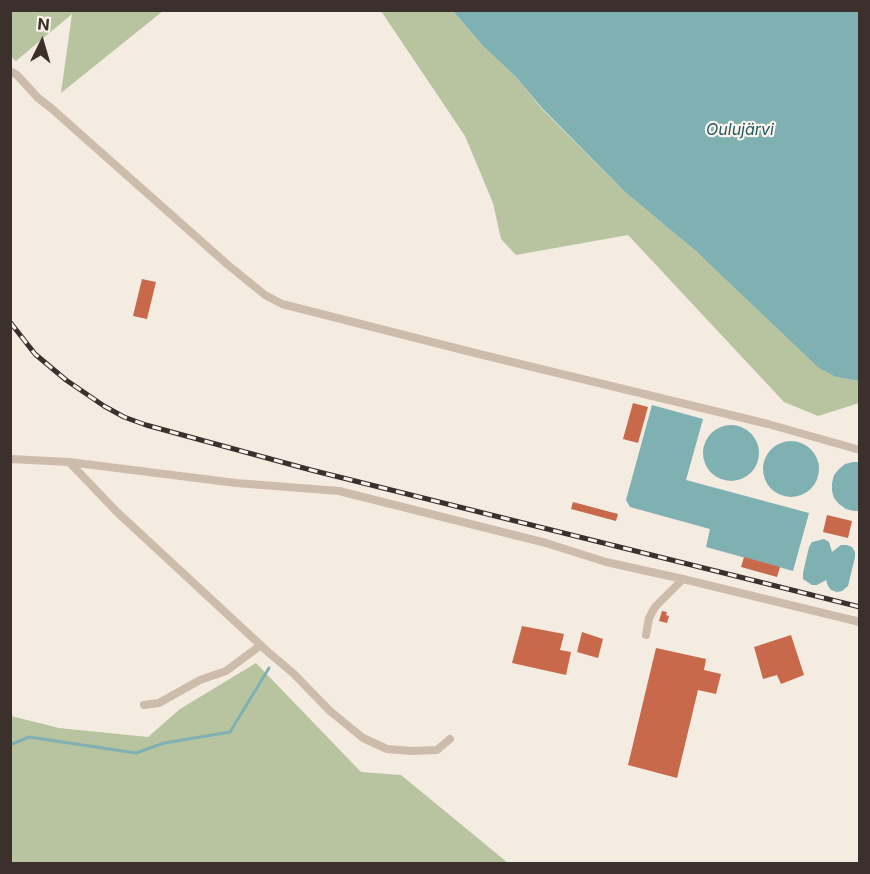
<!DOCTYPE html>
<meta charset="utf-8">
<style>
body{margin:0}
#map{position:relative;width:870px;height:874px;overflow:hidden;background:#f4ebe1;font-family:Inter,sans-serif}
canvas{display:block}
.frame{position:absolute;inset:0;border:12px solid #3b302b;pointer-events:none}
.north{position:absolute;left:12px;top:12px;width:60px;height:60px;-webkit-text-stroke:4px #fbf5ee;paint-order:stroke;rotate:5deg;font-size:16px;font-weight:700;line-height:24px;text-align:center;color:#3b302b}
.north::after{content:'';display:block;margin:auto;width:21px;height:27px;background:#3b302b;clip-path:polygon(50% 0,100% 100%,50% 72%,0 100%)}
</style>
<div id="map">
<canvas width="870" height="874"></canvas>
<div class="frame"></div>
<div class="north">N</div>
</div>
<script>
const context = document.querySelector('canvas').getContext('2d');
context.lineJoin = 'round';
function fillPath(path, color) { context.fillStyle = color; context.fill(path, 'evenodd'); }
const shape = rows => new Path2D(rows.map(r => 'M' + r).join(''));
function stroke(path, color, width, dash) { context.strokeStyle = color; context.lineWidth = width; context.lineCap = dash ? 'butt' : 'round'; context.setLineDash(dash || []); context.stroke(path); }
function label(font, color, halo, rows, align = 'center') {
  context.font = font + ' Inter,sans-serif'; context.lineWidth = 4.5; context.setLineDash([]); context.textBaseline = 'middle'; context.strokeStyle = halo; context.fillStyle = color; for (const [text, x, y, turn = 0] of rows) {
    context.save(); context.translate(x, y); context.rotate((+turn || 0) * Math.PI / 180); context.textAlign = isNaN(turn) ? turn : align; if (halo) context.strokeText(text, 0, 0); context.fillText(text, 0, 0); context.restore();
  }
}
const green = shape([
 [11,10,163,10,163,11,61,93,72,14,16,61,11,57],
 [381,11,453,11,483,46,516,77,542,109,625,192,697,252,836,377,859,381,859,403,818,416,784,402,628,235,516,255,501,239,493,203,465,136],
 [256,663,361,772,401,775,508,863,11,863,11,716,59,728,148,737,180,709]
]);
const water = shape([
 [453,11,859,11,859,381,836,377,819,368,697,252,625,192,542,108,516,77,483,46],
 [652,405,703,419,686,480,809,513,793,571,706,547,710,529,630,507,626,500],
 '703 453a28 28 0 1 1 56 0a28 28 0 1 1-56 0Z',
 '763 469a28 28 0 1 1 56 0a28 28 0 1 1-56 0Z',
 [853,462,859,462,859,511,854,511,846,509,839,504,834,498,832,491,832,483,834,475,839,469,845,464],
 [824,539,829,542,832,552,841,545,847,545,852,547,855,552,855,557,848,586,842,591,837,592,831,590,828,586,826,580,817,585,812,585,803,579,803,573,809,547,812,542]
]);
const stream = shape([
 [10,745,29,737,136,753,164,743,230,732,269,668]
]);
const building = shape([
 [142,279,156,282,147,319,133,316],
 [633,403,648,407,638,443,623,439],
 [573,502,618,514,616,521,571,509],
 [827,515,852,521,848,538,823,532],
 [744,557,780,567,777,577,741,567],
 [662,611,667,612,666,615,669,616,667,623,659,621],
 [522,626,564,634,560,650,571,652,566,675,512,663],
 [582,632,603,639,598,658,577,652],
 [791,635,804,675,781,684,777,675,763,679,754,647],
 [656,648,706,659,704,670,721,674,716,694,698,690,677,778,628,765]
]);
const street = shape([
 [10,71,17,75,38,98,51,108,228,265,265,295,282,304,479,354,768,424,860,450],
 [10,459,69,462,236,483,339,491,546,543,606,562,683,579,860,622],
 [70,463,117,512,268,652,293,673,330,711,363,738,387,749,412,751,437,750,450,739],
 [646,635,649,618,655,607,683,579],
 [144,705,159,703,200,680,226,671,261,645]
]);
const rail = shape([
 [10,322,35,354,66,380,104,406,124,417,146,425,311,470,860,607]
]);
const waterNames = [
 ["Oulujärvi",740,130]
];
fillPath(green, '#b8c4a0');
fillPath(water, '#7fb0b2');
stroke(stream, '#7fb0b2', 3);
fillPath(building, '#c8694b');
stroke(street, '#cdbbac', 8);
stroke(rail, '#3b302b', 5);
stroke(rail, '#fbf5ee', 3, [9]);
label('italic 16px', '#1f5a5e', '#fbf5ee', waterNames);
</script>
